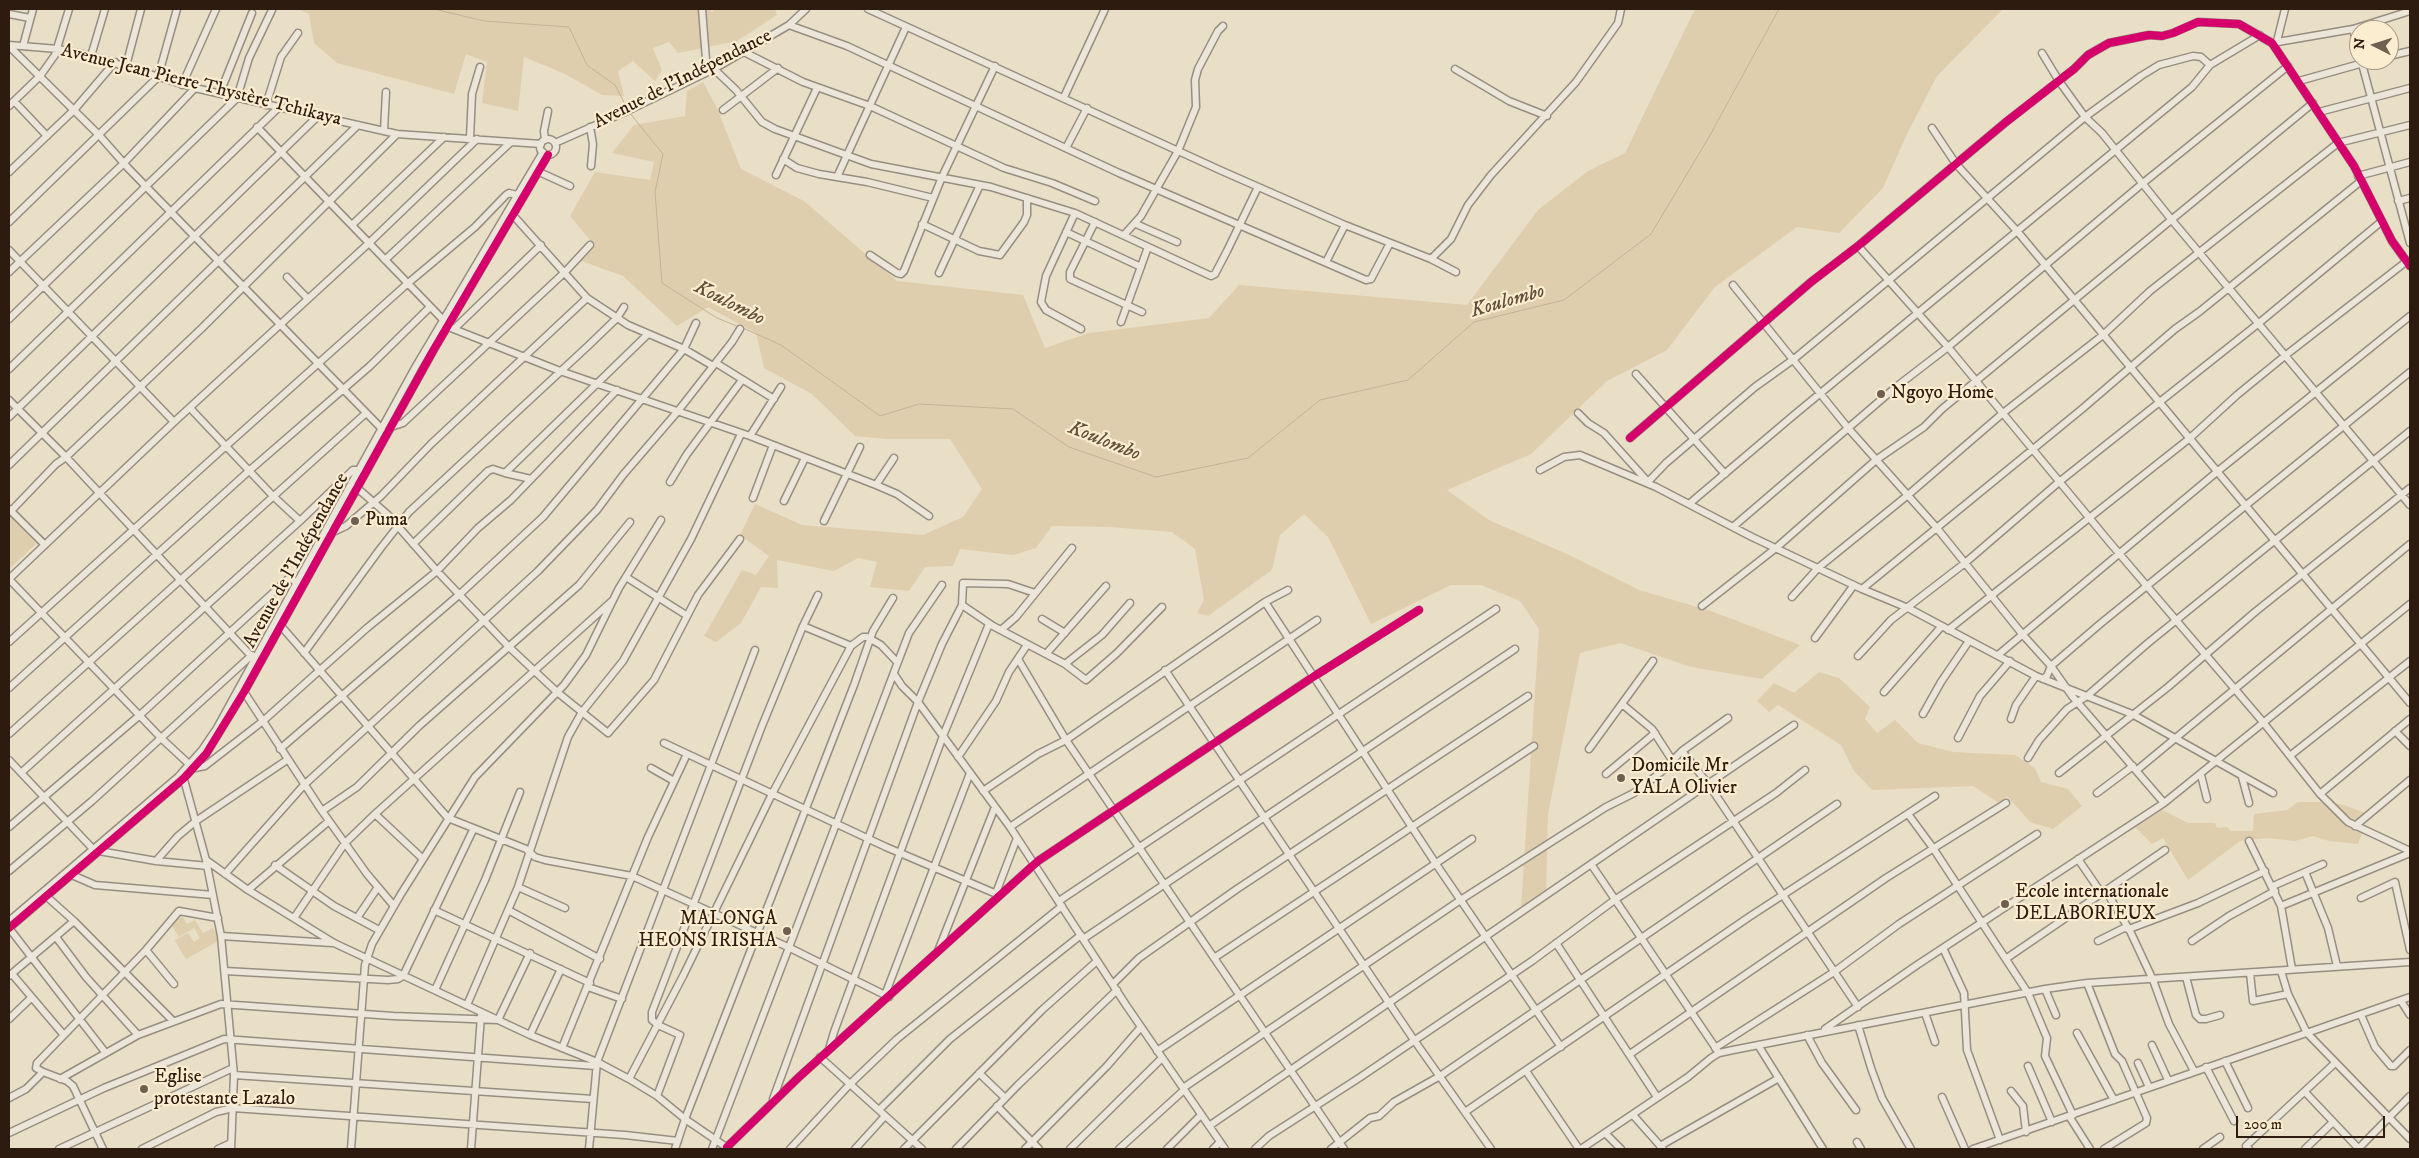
<!DOCTYPE html>
<meta charset="utf-8">
<style>
body{margin:0}
#map{position:relative;width:2419px;height:1158px;overflow:hidden;background:#e9dec6;font-family:"IM FELL DW Pica",serif}
canvas{display:block}
.frame{position:absolute;inset:0;border:10px solid #2e1b0f;pointer-events:none}
.north{position:absolute;left:2349px;top:20px;width:50px;height:50px;box-sizing:border-box;background:#faedd0;border:1px solid #a89983;border-radius:50%;rotate:275deg;font-size:14px;font-weight:700;line-height:20px;text-align:center;color:#2e1b0f}
.north::after{content:'';display:block;margin:auto;width:18px;height:22px;background:#6f5f4f;clip-path:polygon(50% 0,100% 100%,50% 72%,0 100%)}
.scale{position:absolute;left:2236px;top:1116px;width:149px;height:22px;box-sizing:border-box;border:2px solid #2e1b0f;border-top:0;padding-left:6px;font-size:15px;line-height:18px;white-space:nowrap;color:#2e1b0f;-webkit-text-stroke:4px #faedd0;paint-order:stroke}
</style>
<div id="map">
<canvas width="2419" height="1158"></canvas>
<div class="frame"></div>
<div class="north">N</div>
<div class="scale">200 m</div>
</div>
<script>
const context = document.querySelector('canvas').getContext('2d');
context.lineJoin = 'round';
function fillPath(path, color) { context.fillStyle = color; context.fill(path, 'evenodd'); }
const shape = rows => new Path2D(rows.map(r => 'M' + r).join(''));
function stroke(path, color, width, dash) { context.strokeStyle = color; context.lineWidth = width; context.lineCap = dash ? 'butt' : 'round'; context.setLineDash(dash || []); context.stroke(path); }
function label(font, color, halo, rows, align = 'center') {
  context.font = font + ' "IM FELL DW Pica",serif'; context.lineWidth = 4.5; context.setLineDash([]); context.textBaseline = 'middle'; context.strokeStyle = halo; context.fillStyle = color; for (const [text, x, y, turn = 0] of rows) {
    context.save(); context.translate(x, y); context.rotate((+turn || 0) * Math.PI / 180); context.textAlign = isNaN(turn) ? turn : align; if (halo) context.strokeText(text, 0, 0); context.fillText(text, 0, 0); context.restore();
  }
}
const green = shape([
 [298,9,708,9,712,12,715,9,775,9,777,15,737,41,678,53,669,42,653,48,662,70,655,81,633,61,618,71,624,96,602,95,565,74,524,57,518,111,482,103,487,62,466,54,454,94,337,63,314,43,309,14],
 [1695,9,2003,9,1937,76,1907,134,1883,188,1839,233,1797,227,1715,287,1667,350,1607,381,1531,454,1447,490,1489,520,1567,554,1639,590,1711,611,1800,645,1762,679,1691,667,1620,643,1580,653,1548,814,1546,897,1521,909,1539,629,1520,601,1481,585,1451,585,1371,624,1328,537,1304,514,1280,535,1272,570,1208,616,1197,613,1204,600,1195,549,1172,532,1110,527,1052,526,1036,548,1013,555,960,549,953,566,925,567,909,591,870,587,877,562,858,558,834,571,777,560,778,588,761,587,741,623,716,642,704,636,742,570,756,575,769,556,740,535,755,504,802,525,923,535,963,517,982,489,950,439,887,439,855,436,812,394,764,368,756,333,708,307,677,326,623,276,576,259,590,240,570,216,595,172,650,180,654,162,612,153,634,125,685,116,687,91,703,82,717,108,741,169,804,201,897,281,1023,295,1045,348,1089,333,1209,318,1239,285,1467,305,1538,210,1588,171,1625,153],
 [9,514,36,544,9,569],
 [1819,672,1839,678,1870,707,1865,719,1877,733,1895,720,1918,743,1953,752,2015,755,2035,768,2041,782,2068,789,2082,806,2053,829,2030,822,2007,796,1999,803,1973,786,1872,790,1854,771,1841,745,1778,705,1769,712,1757,701,1774,683,1794,693],
 [2298,802,2328,802,2344,805,2365,813,2357,828,2362,833,2358,844,2329,841,2313,836,2295,841,2267,838,2240,841,2188,880,2163,838,2152,844,2135,827,2162,810,2188,823,2215,823,2217,828,2227,827,2231,831,2253,831,2254,814,2287,810],
 [181,914,187,924,195,920,203,933,213,928,220,940,186,959,175,941,173,941,188,933,194,942,200,938,194,928,179,937,169,921]
]);
const stream = shape([
 [434,9,484,21,569,27,587,65,615,85,627,108],
 [629,112,663,154,655,192,662,283,717,318,739,327],
 [743,328,781,345,880,416,919,404,1013,409,1069,447,1156,477,1248,458,1320,400,1408,380,1474,322,1564,300,1651,234,1709,137,1779,9]
]);
const minor = shape([
 [702,9,707,72],
 [868,9,1222,171,1345,225,1431,259,1456,272],
 [9,14,30,18],
 [789,25,847,46,1119,173,1366,280,1371,279,1390,243],
 [2353,29,2359,52],
 [2277,41,2285,9],
 [2272,43,2353,29,2410,11],
 [9,45,58,49,91,56,195,88,397,134,541,144],
 [23,46,33,9],
 [12,49,99,135,128,168,382,429],
 [744,52,803,82,870,106,1004,168,1052,183,1095,201],
 [2042,53,2059,81,2085,117,2102,133,2171,219,2410,505],
 [91,56,105,9],
 [2389,56,2410,51],
 [2361,60,2410,243],
 [126,66,141,9],
 [714,69,736,90,762,122,775,129,871,164,991,187,1075,213,1211,276,1215,274,1227,251,1258,187],
 [1455,69,1509,101,1547,116],
 [2299,81,2374,60],
 [182,85,216,9],
 [220,93,252,13],
 [1064,97,1105,9],
 [14,101,47,136],
 [266,105,281,57,298,33],
 [9,106,40,76,55,55,69,9],
 [723,110,778,68],
 [2319,112,2410,88],
 [257,127,451,328,560,371,750,436,876,485,897,494,929,516],
 [590,127,593,144,591,166],
 [1932,128,1956,164,2017,231,2410,703],
 [384,131,386,92],
 [470,138,472,94,480,67],
 '540 147a8 8 0 1 1 16 0a8 8 0 1 1-16 0Z',
 [545,140,544,131,548,111],
 [555,143,623,113,714,69,789,25,806,9],
 [1066,148,1087,108],
 [783,159,797,168,819,174,867,182,933,198],
 [537,171,570,186],
 [9,172,74,110,115,62],
 [776,175,817,88],
 [2358,176,2410,162],
 [837,177,906,27],
 [2398,201,2410,198],
 [1075,213,1046,276,1041,302,1046,310,1081,329],
 [512,214,587,298,628,325,684,349,713,366],
 [9,222,158,77,177,9],
 [1095,222,1070,272,1070,279,1142,312],
 [922,224,979,251,1000,255,1024,222,1027,215,1027,198],
 [1136,224,1177,242],
 [352,225,444,137],
 [1066,232,1141,267],
 [1124,235,1141,216,1178,151,1196,107,1195,80,1198,69,1218,31,1223,26],
 [1858,246,1948,347,2111,544,2263,722,2320,794,2348,822,2410,851],
 [9,250,174,422],
 [870,255,897,273,901,274,904,271,942,177,995,66],
 [1431,259,1451,239,1468,205,1491,175,1576,82,1618,23,1621,9],
 [385,260,511,142],
 [1326,262,1345,225],
 [9,272,123,164,195,88],
 [939,273,980,185],
 [287,277,308,299],
 [1733,285,1848,428,1936,527,2023,635,2051,666,2072,696,2164,803],
 [9,319,237,98,249,58,272,10],
 [1121,322,1148,247],
 [454,329,541,245],
 [716,363,774,399],
 [9,369,278,108],
 [1636,374,1725,474],
 [9,400,66,457,254,659],
 [190,408,273,496,300,521],
 [1578,413,1588,423,1604,433,1648,482],
 [9,417,318,116],
 [391,427,403,423,565,272,590,245],
 [750,436,781,387],
 [1630,438,1811,282,1858,246,2006,122,2074,69,2088,55,2109,43,2149,35,2162,36,2173,33,2198,22,2239,24,2272,43,2354,166,2392,241,2410,266],
 [9,465,358,125],
 [1540,470,1564,457,1580,455,1656,487,1752,537,1862,589,1908,608,2036,676,2132,714,2273,793],
 [505,473,531,479],
 [670,482,687,454,742,380],
 [1647,483,1666,463,1755,387,1794,359,2085,117,2141,76,2159,65,2193,56,2201,57,2210,65],
 [876,485,894,458],
 [356,487,388,515,437,571,509,647,557,692,608,733,654,680,698,595,740,539],
 [753,498,773,445],
 [784,501,805,458],
 [1689,504,1794,415,2192,87,2210,65,2260,35],
 [9,509,45,545],
 [11,511,56,464,66,457,202,328,397,134],
 [824,521,860,447],
 [1734,526,1896,387,1948,347,2143,183,2288,66],
 [331,533,346,526,381,496,431,444,587,298],
 [413,544,488,471,493,469,505,473,648,334],
 [626,577,686,615],
 [9,579,162,739,190,765,195,768,205,766,263,721,367,628,437,571,478,528,511,500,617,390],
 [9,579,174,422,369,243,477,139],
 [1862,589,2082,409,2175,329,2199,312,2361,181],
 [1035,593,1008,584,963,583,962,605,993,626,1065,664,1086,680,1117,653,1162,607],
 [1792,597,1818,568,1908,495,2003,413,2103,335,2150,291,2338,143,2410,125],
 [1265,602,1436,864,1561,1047],
 [1702,606,1776,548,1876,460,1924,427,1942,409,2313,103],
 [1042,619,1065,633],
 [281,626,448,818,526,849,535,857,545,860,632,876,790,948,889,997],
 [803,626,851,646],
 [1001,630,1016,617,1072,548],
 [1948,630,2190,438,2237,395,2286,355,2407,261],
 [1815,638,1854,585],
 [9,642,226,446,407,284,475,227,506,195,509,193,517,195],
 [304,653,380,549,409,512,589,345,617,318,624,307],
 [1046,654,1106,586],
 [1998,655,2218,471,2410,316],
 [1858,656,1891,620,1965,563,2059,482,2259,323,2382,221],
 [1018,659,1066,740,1344,1149],
 [1065,664,1102,635,1130,603],
 [1165,670,1414,1040,1491,1149],
 [894,674,902,686,918,702,1010,827,1126,1005,1225,1149],
 [2043,679,2047,676,2051,666,2100,624,2410,372],
 [9,688,250,470,370,366,430,307],
 [244,692,322,811,367,874,394,906],
 [1884,692,1941,627],
 [1622,704,1652,729,1672,760],
 [1923,714,1941,682,1969,641],
 [2011,719,2016,705,2036,676],
 [2395,731,2410,746],
 [9,734,365,414],
 [1958,738,1980,696,2010,661],
 [664,743,886,847,999,895],
 [280,749,460,594,543,517,684,349,696,323],
 [1589,749,1653,661],
 [1682,751,1709,785,1858,1007],
 [2291,755,2410,661],
 [958,757,996,701,1009,672,1027,645],
 [2028,758,2039,740,2067,709,2087,696,2148,643,2410,431],
 [9,760,93,849],
 [651,768,674,781],
 [2137,770,2410,544],
 [22,772,300,521,353,470,360,470],
 [2059,773,2168,687,2255,612,2410,488],
 [1606,774,1655,733],
 [2201,775,2207,799],
 [183,776,206,860,221,936,234,1075,231,1149],
 [2242,777,2249,803],
 [983,791,1038,754,1066,740,1265,602,1288,590],
 [2097,793,2133,766],
 [2320,794,2410,719],
 [322,811,357,787,419,726,579,585,630,522],
 [375,814,423,859],
 [1908,814,1933,848,2028,993,2047,1038,2045,1056,2073,1115],
 [2355,826,2410,780],
 [9,827,140,715,288,579,291,578,296,583],
 [1010,827,1317,620],
 [2249,841,2281,906,2292,969],
 [99,851,156,861,208,866],
 [2078,859,2102,894],
 [206,860,248,890,334,943,530,1035,597,1062,629,1079,657,1096,685,1119,729,1149],
 [156,861,178,836,196,821,287,760],
 [1591,864,1717,1050],
 [275,865,334,906,379,930],
 [9,871,92,801,252,655],
 [2305,872,2328,928,2337,966],
 [225,874,304,785,538,571,597,510,623,475,678,411,732,342,740,329],
 [72,875,95,885,213,895],
 [2273,886,2323,864],
 [518,887,565,908],
 [248,890,329,821],
 [2106,891,2130,931,2153,980,2169,1024,2194,1071],
 [996,893,1017,838],
 [46,896,74,921,173,1021],
 [2361,898,2395,882,2410,950],
 [1059,901,1496,609],
 [2281,906,2410,853],
 [434,910,590,983],
 [508,910,600,959],
 [294,918,345,843,375,814,612,601],
 [357,918,378,887],
 [9,921,178,777,202,750,217,728,416,366,543,152],
 [9,928,184,778,206,754,244,692,433,351,548,155],
 [9,928,105,1052],
 [221,936,332,943],
 [56,937,86,977,138,1035],
 [1083,939,1515,649],
 [2098,941,2124,928,2129,929,2198,903,2265,871],
 [2192,941,2229,916,2275,891],
 [1556,943,1657,1097],
 [1943,948,1964,993,1967,1050,2000,1140],
 [146,950,174,984],
 [938,951,995,807],
 [1214,958,1534,746],
 [2007,958,2165,850],
 [225,971,388,980,398,979,403,976,473,830],
 [2281,971,2288,994,2307,1033,2410,1139],
 [2250,973,2253,1001,2288,994],
 [12,974,63,1034],
 [9,976,74,921],
 [2186,977,2196,1015,2200,1019,2206,1019,2220,1015],
 [2087,983,2115,1054,2122,1061,2147,1118,2146,1123,2104,1149],
 [1113,984,1139,958,1237,889,1528,696],
 [588,987,622,999],
 [2045,989,2056,1015],
 [435,990,485,880,520,792],
 [885,995,970,773],
 [2401,1001,2410,1015],
 [467,1005,518,887,568,737,582,712,623,661,691,539,741,434],
 [1925,1013,1935,1042],
 [2361,1015,2375,1047,2391,1066,2394,1066,2410,1050],
 [9,1019,31,998],
 [1858,1025,1871,1068,1882,1098,1911,1149],
 [1825,1029,1917,965,2164,803,2410,604],
 [2077,1033,2114,1100],
 [530,1035,561,969],
 [1807,1035,1822,1063,1856,1110],
 [1758,1045,1823,1149],
 [2152,1045,2168,1080],
 [562,1048,648,837,687,754],
 [1715,1048,1834,972,1899,924,2037,834],
 [829,1049,834,1032,943,736,989,624],
 [1157,1051,1472,839],
 [1630,1054,1886,878,2006,803],
 [820,1057,922,1149],
 [2225,1061,2248,1108],
 [2138,1063,2149,1087],
 [2028,1066,2052,1122],
 [2206,1067,2234,1121],
 [1526,1071,1579,1149],
 [979,1073,1005,1098],
 [234,1075,593,1099],
 [60,1079,138,1035,221,1004,393,1016,498,1020,530,953],
 [629,1079,683,976,772,794,851,646,863,637,867,637,881,645,897,662],
 [1183,1088,1462,899,1606,807,1634,793,1661,772,1682,751,1728,718],
 [2011,1091,2023,1106,2026,1132],
 [2305,1092,2359,1149],
 [657,1096,680,1035,658,1025,652,1020,652,1012,762,726,803,626,818,595],
 [1942,1097,1965,1149],
 [9,1098,26,1089,43,1072],
 [773,1099,918,702,942,644,962,605],
 [997,1106,1039,1149],
 [879,1110,950,1039,1081,935],
 [1465,1112,1749,917,1935,796],
 [1633,1115,1663,1149],
 [2069,1116,2090,1149],
 [1209,1126,1794,725],
 [9,1133,104,1088,224,1039,596,1066],
 [1606,1134,1621,1149],
 [1857,1142,1861,1149],
 [1660,1146,1779,1078],
 [727,1147,799,1077,1038,861,1313,677,1419,610],
 [59,1149,233,1068],
 [103,1149,73,1086,67,1081,43,1072,36,1068,37,1063,146,950,179,911,218,918],
 [142,1149,216,1112,233,1108,625,1135,678,1141],
 [218,1149,231,1143],
 [351,1149,365,965,372,944,401,894,475,777,564,685,586,655,619,588,661,520],
 [471,1149,481,1016],
 [589,1149,597,1062,755,650],
 [675,1149,685,1119,854,685,873,631,893,598],
 [712,1149,909,633,942,585],
 [790,1149,850,1084,897,1039,1062,906],
 [855,1149,885,1116],
 [904,1149,1042,1010,1097,961],
 [956,1149,1018,1085,1117,990],
 [1025,1149,1107,1066,1141,1027],
 [1070,1149,1162,1058],
 [1119,1149,1184,1090],
 [1167,1149,1201,1115],
 [1213,1149,1220,1142],
 [1255,1149,1269,1136,1359,1078,1532,961,1616,899,1776,793,1805,770],
 [1331,1149,1370,1118,1379,1116,1394,1102,1440,1076,1837,804],
 [1581,1149,1688,1077,1711,1058,1719,1053,1733,1050,2045,989,2087,983,2410,962],
 [1973,1149,2410,997],
 [2203,1149,2220,1137],
 [2249,1149,2246,1146,2335,1063],
 [2305,1149,2333,1122],
 [2358,1149,2410,1096]
]);
const cycleway = shape([
 [1630,438,1811,282,1858,246,2006,122,2074,69,2088,55,2109,43,2149,35,2162,36,2173,33,2198,22,2239,24,2272,43,2354,166,2392,241,2410,266],
 [9,928,184,778,206,754,244,692,433,351,548,155],
 [727,1147,799,1077,1038,861,1313,677,1419,610]
]);
const markers = [
 [1881,394,5,"#6f5f4f"],
 [355,521,5,"#6f5f4f"],
 [1621,778,5,"#6f5f4f"],
 [2005,904,5,"#6f5f4f"],
 [787,931,5,"#6f5f4f"],
 [144,1089,5,"#6f5f4f"]
];
const streetNames = [
 ["Avenue de l'Indépendance",683,80,-27],
 ["Avenue Jean Pierre Thystère Tchikaya",201,86,14],
 ["Avenue de l'Indépendance",297,561,-61]
];
const poiNames = [
 ["Ngoyo Home",1891,394],
 ["Puma",365,521],
 ["Domicile Mr",1631,767],
 ["YALA Olivier",1631,789],
 ["Ecole internationale",2015,893],
 ["DELABORIEUX",2015,915],
 ["MALONGA",777,920,"right"],
 ["HEONS IRISHA",777,942,"right"],
 ["Eglise",154,1078],
 ["protestante Lazalo",154,1100]
];
const waterNames = [
 ["Koulombo",1508,302,-16],
 ["Koulombo",729,304,27],
 ["Koulombo",1104,442,22]
];
fillPath(green, '#dfceae');
stroke(stream, '#c3b294', 1);
stroke(minor, '#968e80', 9);
stroke(minor, '#ece6da', 6);
stroke(cycleway, '#d6006c', 8);
for (const [x, y, r, color] of markers) { const dot = new Path2D(); dot.arc(x, y, r, 0, 2 * Math.PI); context.fillStyle = color; context.fill(dot); stroke(dot, '#faedd0', 2); }
label('19px', '#2e1b0f', '#faedd0', streetNames);
label('19px', '#2e1b0f', '#faedd0', poiNames, 'left');
label('italic 20px', '#63503b', '#faedd0', waterNames);
</script>
